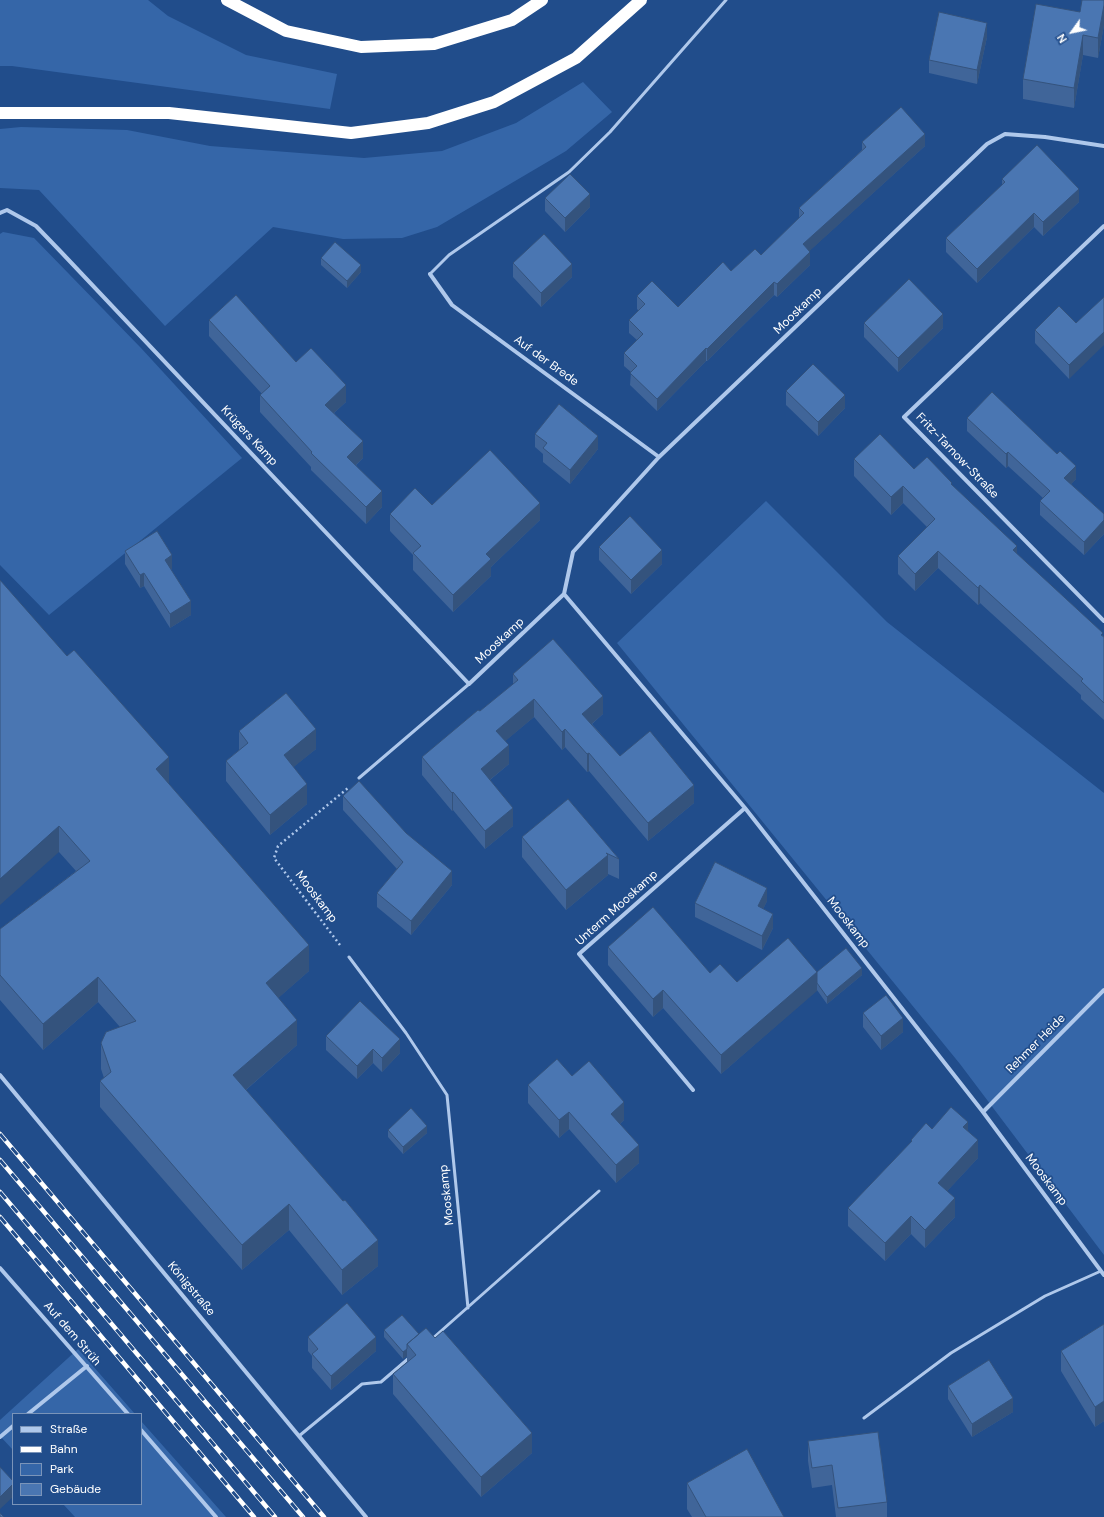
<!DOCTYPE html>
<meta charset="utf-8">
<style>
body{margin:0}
#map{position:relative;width:1104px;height:1517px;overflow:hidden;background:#214d8b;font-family:"DM Sans",sans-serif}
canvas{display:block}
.legend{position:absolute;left:12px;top:1413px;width:130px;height:92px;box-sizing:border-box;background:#214d8b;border:1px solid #7a94b9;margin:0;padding:5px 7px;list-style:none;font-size:12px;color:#fff}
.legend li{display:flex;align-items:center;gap:8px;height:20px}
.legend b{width:20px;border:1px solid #7a94b9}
.north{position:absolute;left:1052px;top:12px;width:40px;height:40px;-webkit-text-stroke:3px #214d8b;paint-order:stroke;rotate:237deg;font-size:11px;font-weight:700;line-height:16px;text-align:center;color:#fff}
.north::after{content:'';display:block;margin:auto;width:14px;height:18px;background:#fff;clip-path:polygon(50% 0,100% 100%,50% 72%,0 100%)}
</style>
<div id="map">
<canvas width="1104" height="1517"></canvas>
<ul class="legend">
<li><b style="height:5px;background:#afc8eb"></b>Straße</li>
<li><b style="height:5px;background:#fff"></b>Bahn</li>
<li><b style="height:11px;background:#3566a8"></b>Park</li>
<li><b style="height:11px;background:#4a76b2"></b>Gebäude</li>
</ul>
<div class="north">N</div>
</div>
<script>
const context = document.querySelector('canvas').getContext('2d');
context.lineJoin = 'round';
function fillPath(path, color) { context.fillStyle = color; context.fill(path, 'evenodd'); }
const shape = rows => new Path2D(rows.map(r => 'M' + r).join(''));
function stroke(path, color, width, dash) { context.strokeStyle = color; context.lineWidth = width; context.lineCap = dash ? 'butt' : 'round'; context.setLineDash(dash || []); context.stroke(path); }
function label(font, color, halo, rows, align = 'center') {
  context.font = font + ' "DM Sans",sans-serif'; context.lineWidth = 3.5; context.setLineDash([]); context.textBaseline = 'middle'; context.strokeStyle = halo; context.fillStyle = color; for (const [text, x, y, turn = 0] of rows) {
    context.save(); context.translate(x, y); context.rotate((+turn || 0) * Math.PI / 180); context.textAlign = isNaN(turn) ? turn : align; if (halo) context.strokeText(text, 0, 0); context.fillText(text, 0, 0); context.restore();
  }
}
const green = shape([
 [0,0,148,0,168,16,246,55,337,74,330,109,12,66,0,66],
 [583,82,612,112,566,151,437,227,402,238,343,239,273,227,165,326,39,190,0,188,0,129,21,127,127,130,210,146,364,158,442,151,516,123],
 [3,232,34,238,141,348,242,458,49,615,0,565,0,234],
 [766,501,887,622,1104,793,1104,1255,960,1064,617,643],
 [78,1349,135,1414,13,1414,13,1450,0,1436,0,1420],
 [141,1421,226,1517,75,1517,63,1504,141,1504]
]);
const path = shape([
 [340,945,274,858,278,846,348,788]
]);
const lane = shape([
 [430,274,449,255,569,172,610,132,726,0],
 [359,778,469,684],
 [349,957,406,1033,447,1095,468,1308],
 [432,1339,599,1191],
 [864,1418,951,1353,1045,1296,1101,1271],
 [299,1436,362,1384,381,1382,409,1358]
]);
const street = shape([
 [1104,146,1045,137,1005,134,987,144,659,457,573,552,564,594,745,808,983,1112,1104,1275],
 [0,213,7,210,36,226,62,253,469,684,564,594],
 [1104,226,904,417,1104,621],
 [430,274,452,305,659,457],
 [0,1075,366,1517],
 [693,1090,579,954,745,808],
 [983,1112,1104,990],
 [0,1268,128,1414],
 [28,1414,87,1366],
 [141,1430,216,1517],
 [0,1437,13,1426]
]);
const highway = shape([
 [227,0,286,31,361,47,434,44,512,20,542,0],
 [0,113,169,113,351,133,428,123,494,102,576,58,641,0]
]);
const rail = shape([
 [0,1134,324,1517],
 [0,1160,303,1517],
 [0,1192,275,1517],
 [0,1217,254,1517]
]);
const wall = shape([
 [1104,0,1104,25,1098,58,1083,55,1074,108,1023,99,1023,79,1080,12],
 [987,37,977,84,929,73,929,60],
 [862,142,925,146,809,251,810,265,777,297,774,295,707,361,706,361,657,411,630,385,631,372,624,366,624,353,637,340,629,333,629,320,639,311,637,309,637,296,678,307,731,271,761,255,799,218,799,208,862,150],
 [1002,179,1079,202,1043,236,1034,227,977,283,946,252,946,238,1002,185],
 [545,198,590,207,565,232,545,211],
 [321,258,361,272,347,288,321,265],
 [513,263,572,277,541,307,513,277],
 [209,320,296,362,346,402,334,413,363,458,356,465,382,507,366,524,311,470,311,467,260,412,260,395,262,394,209,336],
 [864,323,943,328,898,372,864,337],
 [1076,323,1069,379,1035,343,1035,330],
 [786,391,845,408,818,436,786,405],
 [967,418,1076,479,1071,484,1104,514,1104,534,1084,555,1040,515,1040,501,1043,498,1008,466,1006,468,967,431],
 [535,434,598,449,570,484,543,462,543,454,535,447],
 [854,459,914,469,952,485,1017,554,1104,637,1104,720,1081,699,1081,695,980,603,978,605,938,568,915,591,898,574,898,556,927,527,903,503,891,515,854,476],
 [432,505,540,520,491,567,491,576,453,612,413,570,413,555,390,531,390,514],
 [599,547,662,564,631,594,599,560],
 [125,551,172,569,171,569,191,615,170,628,144,586,140,588,125,564],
 [0,580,169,783,168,783,309,971,278,998,297,1045,246,1090,378,1266,342,1295,289,1230,242,1270,100,1107,100,1081,104,1078,101,1069,101,1043,120,1027,98,1002,43,1050,0,1000,0,929,76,871,59,852],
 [513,674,603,714,592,724,620,756,694,803,648,841,589,771,587,772,565,747,562,750,534,717,505,741,509,764,490,780,513,826,485,849,453,810,452,811,422,775,422,757,480,711,513,685],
 [239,731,316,749,293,767,307,804,270,835,226,781,226,761,239,750],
 [343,796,452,885,411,935,377,907,377,893,397,869,343,810],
 [568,799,619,859,619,879,608,874,608,875,566,910,522,857,522,837],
 [767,901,763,909,773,928,762,950,695,917,695,903],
 [608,947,710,973,737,982,817,972,862,975,827,1004,817,990,721,1074,663,1008,653,1017,608,965],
 [863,1013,903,1032,881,1050,863,1027],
 [326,1036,400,1053,382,1072,373,1063,357,1079,326,1050],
 [572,1076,624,1120,620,1124,639,1163,616,1183,569,1129,559,1138,528,1103,528,1085],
 [932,1129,968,1131,978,1158,947,1191,955,1217,925,1248,911,1234,885,1261,848,1226,848,1208,911,1143,911,1140],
 [388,1130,427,1133,403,1154,388,1137],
 [1104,1324,1104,1421,1095,1427,1061,1371,1061,1351],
 [384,1330,419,1334,532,1453,481,1497,393,1394,393,1374,407,1363,407,1356,403,1359,384,1337],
 [308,1337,376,1351,331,1390,312,1368,312,1356,308,1351],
 [948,1386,1013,1412,972,1437,948,1399],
 [808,1441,887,1502,887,1517,836,1517,832,1485,812,1488,808,1461],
 [687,1483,784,1517,692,1517,687,1509]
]);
const shadedWall = shape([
 [1104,5,1104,25,1098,58,1098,38],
 [987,23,987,37,977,84,977,70],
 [1083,35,1083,55,1074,108,1074,88],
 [925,134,925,146,803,257,803,244],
 [1079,189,1079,202,1043,236,1043,222],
 [590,194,590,207,565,232,565,218],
 [1034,213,1034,227,977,283,977,269],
 [810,252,810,265,777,297,777,284],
 [572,264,572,277,541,307,541,293],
 [361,265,361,272,347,288,347,281],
 [774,282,774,295,707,361,707,349],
 [943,314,943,328,898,372,898,358],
 [1104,332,1104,345,1069,379,1069,365],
 [706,348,706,361,657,411,657,399],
 [346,385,346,402,325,421,325,405],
 [845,395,845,408,818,436,818,422],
 [598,436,598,449,570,484,570,470],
 [363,441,363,458,347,473,347,457],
 [1008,452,1008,466,1006,468,1006,454],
 [1076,466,1076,479,1064,492,1064,478],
 [903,486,903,503,891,515,891,497],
 [382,491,382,507,366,524,366,507],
 [540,503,540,520,491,567,491,576,453,612,453,595,486,554],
 [1104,520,1104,534,1084,555,1084,542],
 [1017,546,1017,564,1013,550],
 [662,550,662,564,631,594,631,580],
 [938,551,938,568,915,591,915,574],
 [172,555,172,569,165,573,165,560],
 [144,573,144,586,140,588,140,575],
 [980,585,980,603,978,605,978,588],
 [191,601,191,615,170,628,170,614],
 [603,696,603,714,582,732,582,714],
 [534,699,534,717,496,749,496,731],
 [316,729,316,749,284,775,284,755],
 [565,729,565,747,562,750,562,732],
 [509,745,509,764,481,787,481,769],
 [589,753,589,771,587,772,587,754],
 [169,757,169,783,156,795,156,769],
 [307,784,307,804,270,835,270,815],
 [694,785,694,803,648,841,648,823],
 [453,792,453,810,452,811,452,793],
 [513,808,513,826,485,849,485,831],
 [59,826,59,852,0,905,0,879],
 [608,855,608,875,566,910,566,890],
 [452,871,452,885,411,935,411,921],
 [767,888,767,901,758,920,758,906],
 [773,914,773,928,762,950,762,936],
 [309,945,309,971,266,1009,266,983],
 [862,968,862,975,827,1004,827,997],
 [817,972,817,991,721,1074,721,1055],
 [98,977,98,1002,43,1050,43,1024],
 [663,990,663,1008,653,1017,653,999],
 [903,1018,903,1032,881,1050,881,1036],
 [297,1020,297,1045,233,1101,233,1075],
 [400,1039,400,1053,382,1072,382,1058],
 [373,1049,373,1063,357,1079,357,1066],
 [624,1102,624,1120,611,1132,611,1114],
 [569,1112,569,1129,559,1138,559,1120],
 [968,1122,968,1140,963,1127],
 [427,1126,427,1133,403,1154,403,1147],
 [978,1140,978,1158,938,1201,938,1183],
 [639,1145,639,1163,616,1183,616,1165],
 [955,1198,955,1217,925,1248,925,1230],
 [289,1204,289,1230,242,1270,242,1245],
 [911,1216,911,1234,885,1261,885,1243],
 [378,1240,378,1266,342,1295,342,1270],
 [376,1337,376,1351,331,1390,331,1376],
 [407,1349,407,1356,403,1359,403,1352],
 [1013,1398,1013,1412,972,1437,972,1424],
 [1104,1401,1104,1421,1095,1427,1095,1407],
 [532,1433,532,1453,481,1497,481,1477],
 [13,1484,13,1497,0,1509,0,1497]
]);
const building = shape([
 [1082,0,1104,0,1104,5,1098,38,1083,35,1074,88,1023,79,1036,4,1080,12,1082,0],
 [939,12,987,23,977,70,929,60,939,12],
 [901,107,925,134,803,244,810,252,777,284,774,282,707,349,706,348,657,399,630,373,637,366,624,353,643,334,629,320,645,304,637,296,652,281,678,307,723,262,731,271,755,249,761,255,804,213,799,208,866,147,862,142,901,107],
 [1037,145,1079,189,1043,222,1034,213,977,269,946,238,1005,182,1002,179,1037,145],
 [570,174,590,194,565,218,545,198,570,174],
 [544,234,572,264,541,293,513,263,544,234],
 [335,242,361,265,347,281,321,258,335,242],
 [909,279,943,314,898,358,864,323,909,279],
 [236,295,296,362,311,348,346,385,325,405,363,441,347,457,382,491,366,507,311,453,312,452,260,395,270,386,209,320,236,295],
 [1104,297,1104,332,1069,365,1035,330,1059,306,1076,323,1104,297],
 [813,364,845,395,818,422,786,391,813,364],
 [992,392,1057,454,1060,451,1076,466,1064,478,1104,514,1104,520,1084,542,1040,501,1050,491,1008,452,1006,454,967,418,992,392],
 [559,404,598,436,570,470,543,448,547,443,535,434,559,404],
 [880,434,914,469,927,457,952,483,951,484,1017,546,1013,550,1103,633,1101,635,1104,637,1104,703,1081,681,1083,679,980,585,978,588,938,551,915,574,898,556,935,519,903,486,891,497,854,459,880,434],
 [490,450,540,503,486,554,491,559,453,595,413,553,421,546,390,514,415,488,432,505,490,450],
 [630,516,662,550,631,580,599,547,630,516],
 [157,531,172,555,165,560,191,601,170,614,144,573,140,575,125,551,157,531],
 [0,580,67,656,74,650,169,757,156,769,309,945,266,983,297,1020,233,1075,343,1201,345,1200,378,1240,342,1270,289,1204,242,1245,100,1081,111,1072,101,1043,106,1032,136,1021,98,977,43,1024,0,975,0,929,90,861,59,826,0,879,0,580],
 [553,639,603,696,582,714,620,756,650,731,694,785,648,823,589,753,587,754,565,729,562,732,534,699,496,731,509,745,481,769,513,808,485,831,453,792,452,793,422,757,478,710,480,711,518,680,513,674,553,639],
 [286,693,316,729,284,755,307,784,270,815,226,761,248,743,239,731,286,693],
 [359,781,406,833,452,871,411,921,377,893,403,862,343,796,359,781],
 [568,799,619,859,606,853,608,855,566,890,522,837,568,799],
 [715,862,767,888,758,906,773,914,762,936,695,903,715,862],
 [653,907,710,973,720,964,737,982,788,938,817,972,721,1055,663,990,653,999,608,947,653,907],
 [846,948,862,968,827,997,817,983,817,972,846,948],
 [886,995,903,1018,881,1036,863,1013,886,995],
 [360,1001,400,1039,382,1058,373,1049,357,1066,326,1036,360,1001],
 [557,1059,572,1076,589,1061,624,1102,611,1114,639,1145,616,1165,569,1112,559,1120,528,1085,557,1059],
 [951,1107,968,1122,963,1127,978,1140,938,1183,955,1198,925,1230,911,1216,885,1243,848,1208,912,1141,911,1140,926,1123,932,1129,951,1107],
 [411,1108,427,1126,403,1147,388,1130,411,1108],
 [347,1303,376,1337,331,1376,312,1354,318,1349,308,1337,347,1303],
 [402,1315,419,1334,407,1344,407,1349,403,1352,384,1330,402,1315],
 [1104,1324,1104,1401,1095,1407,1061,1351,1104,1324],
 [426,1328,435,1338,443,1331,532,1433,481,1477,393,1374,416,1355,407,1344,426,1328],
 [989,1360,1013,1398,972,1424,948,1386,989,1360],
 [878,1432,887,1502,838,1508,832,1465,812,1468,808,1441,878,1432],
 [747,1449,784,1517,706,1517,687,1483,747,1449],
 [0,1467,13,1481,13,1484,0,1497,0,1467],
 [0,1513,4,1517,0,1517,0,1513]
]);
const streetNames = [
 ["Mooskamp",798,311,-44],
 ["Auf der Brede",546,361,36],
 ["Krügers Kamp",249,436,47],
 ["Fritz-Tarnow-Straße",957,456,46],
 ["Mooskamp",500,641,-43],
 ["Mooskamp",316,897,53],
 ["Unterm Mooskamp",617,908,-42],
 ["Mooskamp",848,923,52],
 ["Rehmer Heide",1036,1044,-45],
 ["Mooskamp",1046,1180,53],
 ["Mooskamp",447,1195,-96],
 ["Königstraße",191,1289,50],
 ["Auf dem Strüh",72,1334,49]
];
fillPath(green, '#3566a8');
stroke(path, '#afc8eb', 2.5, [2, 3]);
stroke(lane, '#afc8eb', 3);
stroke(street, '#afc8eb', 4);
stroke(highway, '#fff', 12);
stroke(rail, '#fff', 4.5);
stroke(rail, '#214d8b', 3, [9]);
fillPath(wall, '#406599');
fillPath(shadedWall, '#34537d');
fillPath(building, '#4a76b2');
stroke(building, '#34537d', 1);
label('12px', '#fff', '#214d8b', streetNames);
</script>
